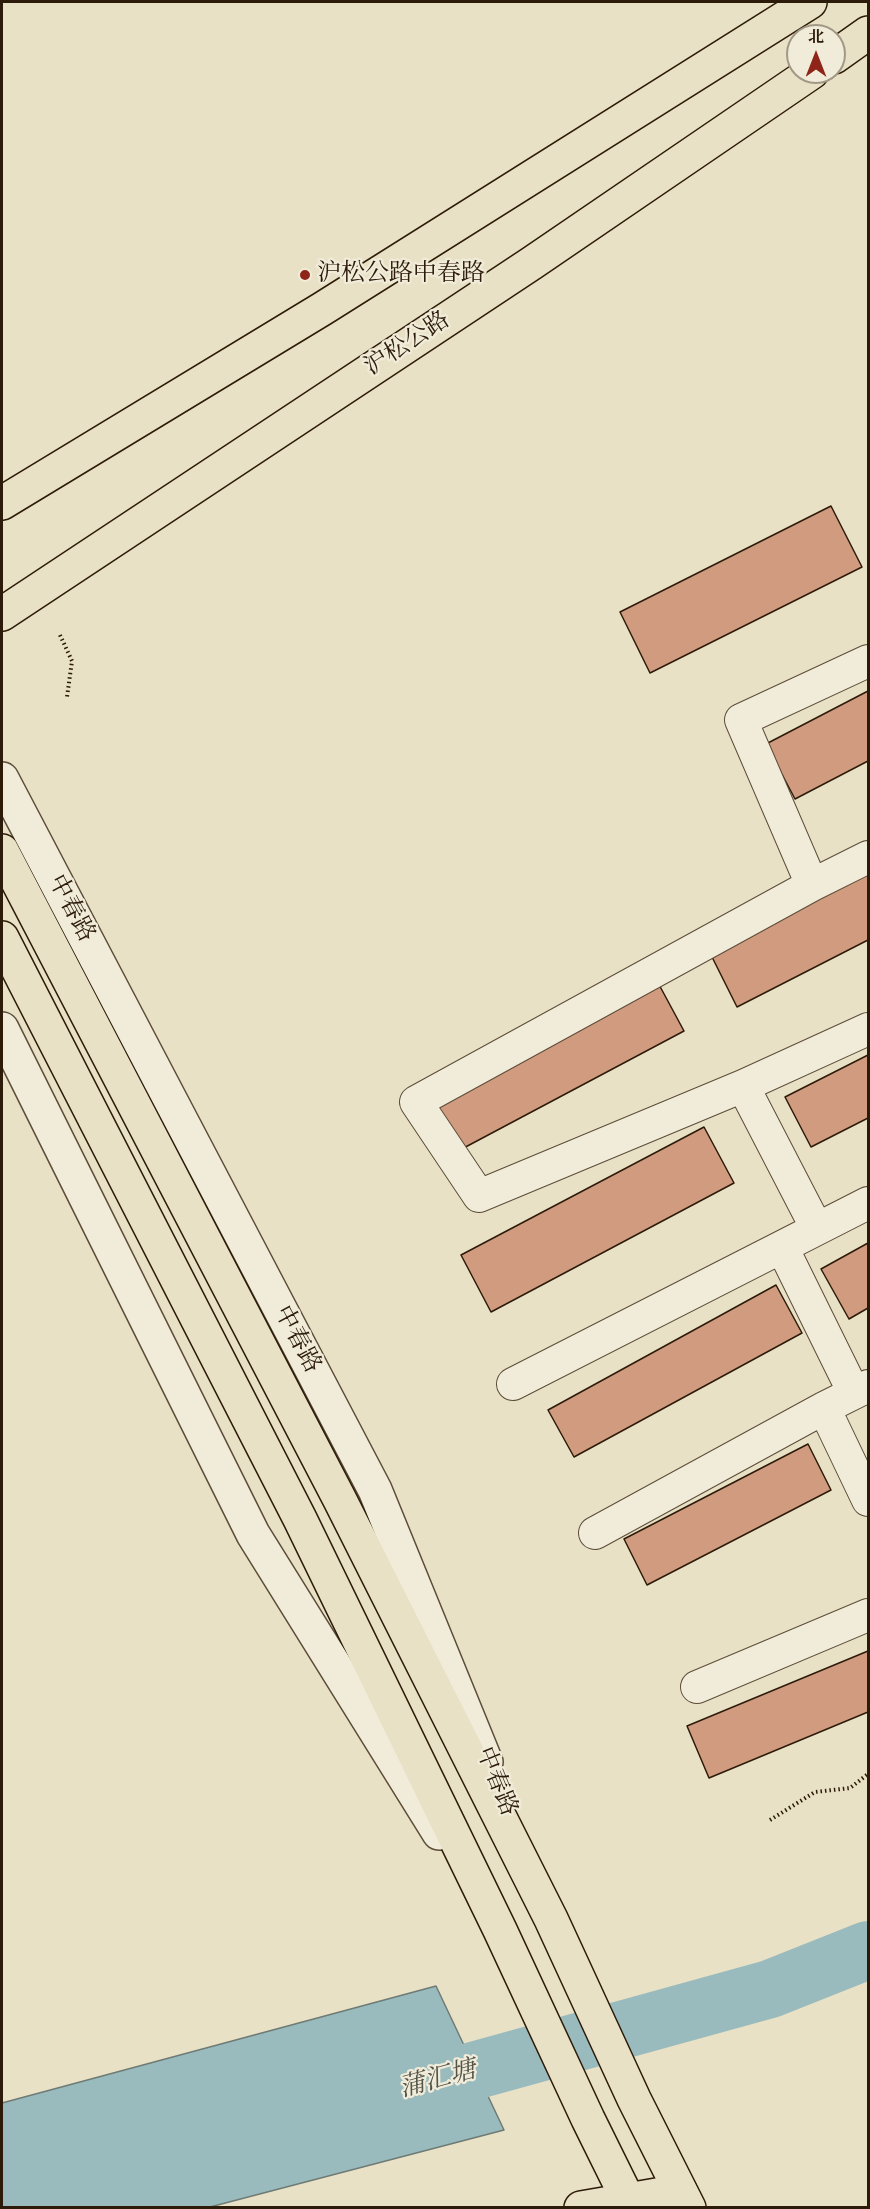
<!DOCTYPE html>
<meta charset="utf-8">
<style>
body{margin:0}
#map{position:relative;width:870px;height:2209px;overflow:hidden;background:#e8e1c5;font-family:"IM FELL English","Noto Serif SC",serif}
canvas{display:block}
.frame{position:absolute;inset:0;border:3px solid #2d1b09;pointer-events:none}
.north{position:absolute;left:786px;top:24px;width:60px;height:60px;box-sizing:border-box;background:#f0ecd9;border:2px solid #a29886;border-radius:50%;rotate:0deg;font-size:16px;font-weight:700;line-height:24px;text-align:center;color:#2d1b09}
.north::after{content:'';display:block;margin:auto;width:21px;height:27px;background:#8f2418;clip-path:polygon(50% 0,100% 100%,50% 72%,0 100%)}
</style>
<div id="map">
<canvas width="870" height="2209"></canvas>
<div class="frame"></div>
<div class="north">北</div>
</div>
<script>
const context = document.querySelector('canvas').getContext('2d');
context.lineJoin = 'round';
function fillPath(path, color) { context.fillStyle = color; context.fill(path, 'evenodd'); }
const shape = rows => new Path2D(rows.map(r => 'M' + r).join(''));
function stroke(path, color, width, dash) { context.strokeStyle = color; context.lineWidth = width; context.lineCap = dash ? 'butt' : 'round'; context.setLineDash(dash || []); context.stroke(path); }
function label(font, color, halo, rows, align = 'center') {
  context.font = font + ' "IM FELL English","Noto Serif SC",serif'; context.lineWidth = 4.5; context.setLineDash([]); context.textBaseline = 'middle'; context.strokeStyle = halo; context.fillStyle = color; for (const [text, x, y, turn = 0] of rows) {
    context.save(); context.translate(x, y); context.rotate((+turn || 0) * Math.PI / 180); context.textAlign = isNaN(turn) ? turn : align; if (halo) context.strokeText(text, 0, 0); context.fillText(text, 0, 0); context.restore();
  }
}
const water = shape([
 [436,1986,504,2130,210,2207,2,2207,2,2103,436,1986]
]);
const river = shape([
 [397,2092,770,1989,868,1950]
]);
const building = shape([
 [831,506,862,567,650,673,620,612,831,506],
 [868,691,868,761,795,799,766,744,868,691],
 [868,870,868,940,737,1007,709,951,868,870],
 [656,979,684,1031,458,1151,430,1099,656,979],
 [868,1055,868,1118,811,1147,785,1097,868,1055],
 [704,1127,734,1183,491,1312,461,1255,704,1127],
 [868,1243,868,1308,849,1319,821,1269,868,1243],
 [776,1285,802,1333,574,1457,548,1410,776,1285],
 [808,1444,831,1490,647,1585,624,1539,808,1444],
 [868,1651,868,1712,709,1778,687,1726,868,1651]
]);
const path = shape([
 [60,635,72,661,67,697],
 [770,1820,815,1792,850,1788,868,1774]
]);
const minor = shape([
 [812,885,741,720,868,661],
 [743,1086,479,1196,416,1102,812,885,868,857],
 [817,1229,743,1086,868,1029],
 [782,1247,854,1393],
 [513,1384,868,1203],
 [824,1408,868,1500],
 [595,1533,824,1408,868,1386],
 [697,1687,868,1615]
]);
const tertiary = shape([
 [2,779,375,1490,486,1762],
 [2,1029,253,1534,439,1833]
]);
const primary = shape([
 [834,57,868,33],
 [2,503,322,309,810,2],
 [2,614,532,263,812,72],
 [2,851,340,1500,551,1919,634,2099,689,2208],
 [2,938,300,1519,500,1930,588,2119,632,2208]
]);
const trunk = shape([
 [581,2208,680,2191]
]);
const markers = [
 [305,275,6,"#8f2418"]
];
const poiNames = [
 ["沪松公路中春路",317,275]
];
const streetNames = [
 ["沪松公路",408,345,-33],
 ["中春路",70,909,62],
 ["中春路",296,1340,62],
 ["中春路",495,1782,68]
];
const waterNames = [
 ["蒲汇塘",438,2081,-15]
];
fillPath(water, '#9abbbd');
stroke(water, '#6e7b75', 1.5);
stroke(river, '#9abbbd', 58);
fillPath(building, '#d19b80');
stroke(building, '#2d1b09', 1.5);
stroke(minor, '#5c4c38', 34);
stroke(tertiary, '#5c4c38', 36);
stroke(primary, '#2d1b09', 36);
stroke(trunk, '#2d1b09', 36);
stroke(path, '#2d1b09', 4, [1.5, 3]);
stroke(minor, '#f0ecd9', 32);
stroke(tertiary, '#f0ecd9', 33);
stroke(primary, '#e8e1c5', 33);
stroke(trunk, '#e8e1c5', 33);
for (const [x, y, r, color] of markers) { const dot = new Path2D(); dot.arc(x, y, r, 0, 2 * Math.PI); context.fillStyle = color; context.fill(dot); stroke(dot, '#f0ecd9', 2); }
label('24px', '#2d1b09', '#f0ecd9', poiNames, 'left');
label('24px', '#2d1b09', '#f0ecd9', streetNames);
label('italic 26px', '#535348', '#f0ecd9', waterNames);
</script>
